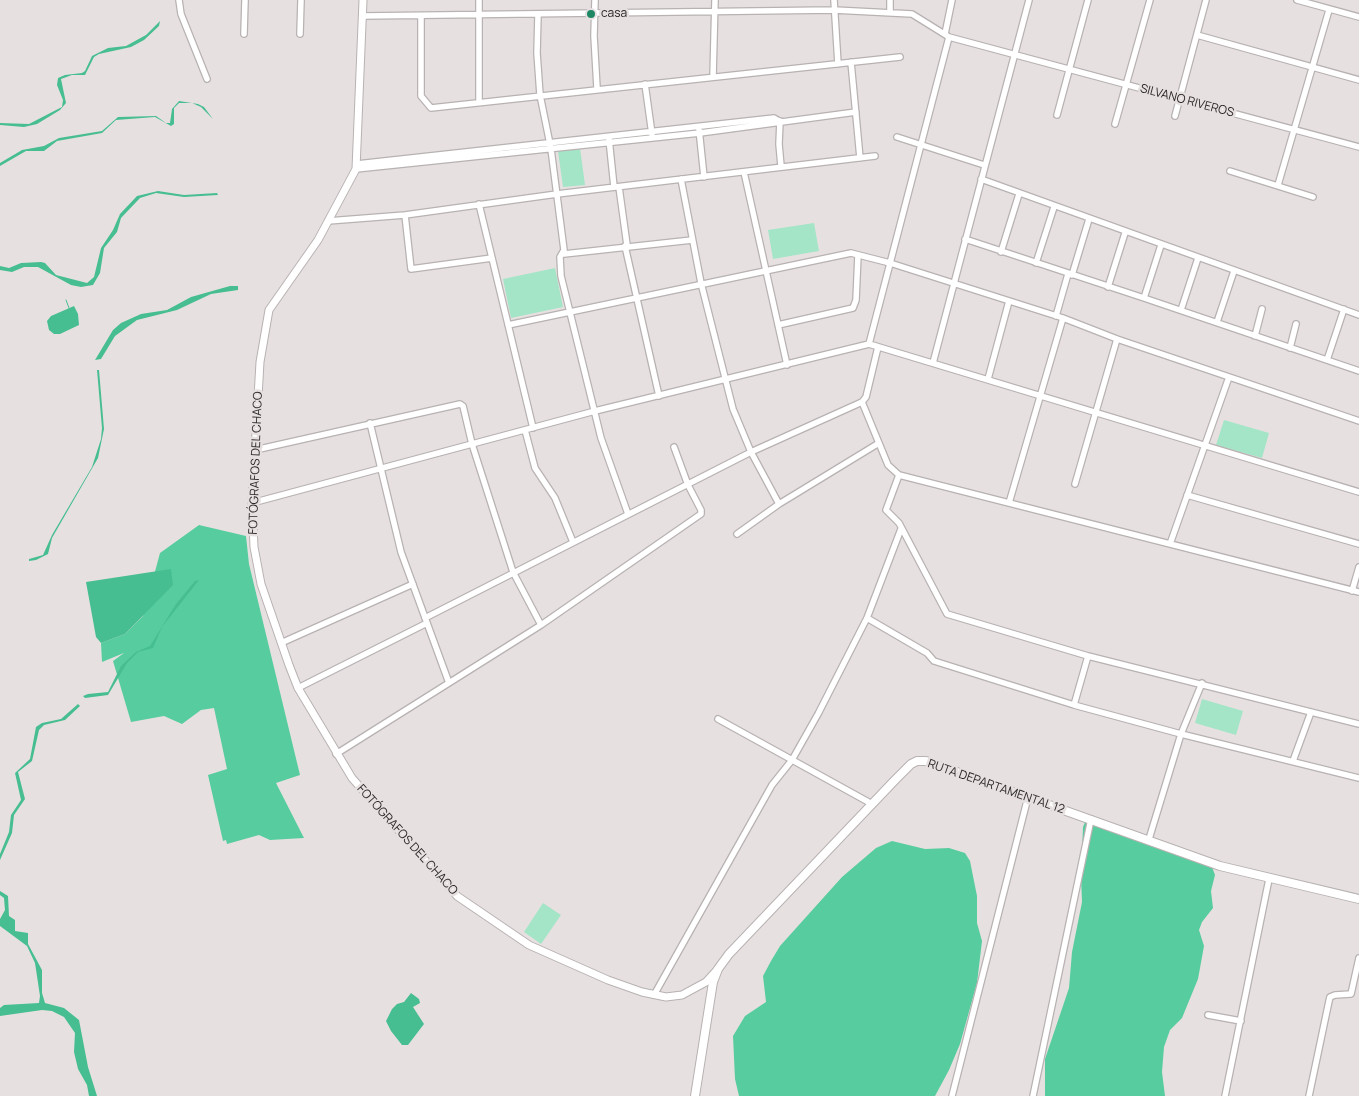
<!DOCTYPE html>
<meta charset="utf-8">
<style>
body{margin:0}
canvas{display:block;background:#e7e0e0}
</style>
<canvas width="1359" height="1096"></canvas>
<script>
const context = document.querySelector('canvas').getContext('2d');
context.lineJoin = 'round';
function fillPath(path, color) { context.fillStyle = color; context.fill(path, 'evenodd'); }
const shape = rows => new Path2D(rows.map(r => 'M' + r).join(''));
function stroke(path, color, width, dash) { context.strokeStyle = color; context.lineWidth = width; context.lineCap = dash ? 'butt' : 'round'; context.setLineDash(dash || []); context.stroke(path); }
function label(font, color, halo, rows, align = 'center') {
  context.font = font + ' Manrope,sans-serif'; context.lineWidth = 5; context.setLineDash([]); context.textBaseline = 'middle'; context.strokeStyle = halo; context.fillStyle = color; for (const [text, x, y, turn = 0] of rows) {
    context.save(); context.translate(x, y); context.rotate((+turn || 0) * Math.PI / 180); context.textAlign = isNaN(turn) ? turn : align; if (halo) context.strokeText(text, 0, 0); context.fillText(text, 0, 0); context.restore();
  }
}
const green = shape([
 [580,148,585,185,563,187,558,151],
 [814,223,819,251,773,259,768,230],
 [555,268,563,307,511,318,503,279],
 [1224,420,1269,433,1262,458,1216,445],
 [1202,699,1243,711,1236,735,1195,723],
 [543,903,561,915,541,944,524,932]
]);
const forest = shape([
 [199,525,246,536,249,564,300,775,276,783,304,838,270,840,259,835,227,844,226,840,223,841,208,775,227,769,214,708,201,710,182,724,164,716,131,722,113,661,124,653,102,662,101,643,125,634,143,616,160,553],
 [1086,820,1212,867,1215,875,1211,891,1213,908,1202,922,1199,930,1204,946,1198,979,1182,1018,1170,1030,1164,1047,1162,1072,1165,1096,1045,1096,1045,1059,1069,988,1072,952,1082,902,1081,877,1083,827],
 [892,841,925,849,949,848,965,853,970,861,977,896,977,923,982,941,977,983,960,1044,949,1070,935,1096,739,1096,735,1079,733,1036,745,1016,766,1002,763,976,771,961,780,946,842,877,876,848]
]);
const water = shape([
 [160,21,159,26,144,40,131,47,99,54,94,57,85,75,72,75,61,79,66,103,60,110,37,124,24,127,0,125,0,123,29,124,58,109,62,107,63,100,57,85,58,78,65,75,82,73,85,71,92,56,108,48,126,46,146,35],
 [179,101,198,104,204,107,213,119,201,107,192,103,179,103,174,108,174,124,171,126,155,117,116,120,102,133,57,141,44,151,26,151,0,166,0,163,22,150,44,146,59,138,102,131,118,117,156,116,166,123,170,123,172,109],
 [158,191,184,195,217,193,218,195,184,197,156,193,140,198,121,218,117,232,104,248,100,273,93,285,81,287,71,285,38,267,24,267,12,272,0,270,0,266,9,268,21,263,41,262,45,263,56,275,87,283,94,277,101,248,113,230,120,214,137,196],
 [230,286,238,286,238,290,211,294,177,310,137,320,115,336,101,359,95,360,113,330,121,323,141,314,167,310,191,297],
 [74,306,78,314,79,325,60,334,54,334,49,330,47,321,51,316],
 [97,370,99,370,104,429,98,458,52,538,48,554,36,560,29,561,29,559,43,555,52,535,92,467,101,439,102,428],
 [171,569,173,585,125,634,101,643,96,637,86,582],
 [199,580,162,627,153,648,138,652,127,663,108,695,85,698,83,696,88,694,108,692,121,666,136,652,150,646,176,604,195,581],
 [78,704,80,706,65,720,44,725,39,730,32,761,18,772,25,799,14,815,12,833,0,860,0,854,9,832,11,815,21,800,15,773,30,759,36,727,42,723,61,719],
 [0,891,8,896,9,916,15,920,15,931,28,933,28,944,42,970,42,993,45,1003,64,1008,79,1020,88,1067,97,1096,89,1096,87,1085,78,1069,74,1052,75,1033,64,1017,52,1011,42,1010,0,1016,0,1008,4,1005,39,1003,40,996,35,963,27,946,0,926,0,919,5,910,4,898,0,895],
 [411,993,419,999,420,1003,413,1007,424,1024,408,1045,402,1045,391,1031,386,1021,392,1009,397,1004,404,1002]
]);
const stream = shape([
 [66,300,69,308]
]);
const minor = shape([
 [179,0,181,14,207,79],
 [479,0,479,102],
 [595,0,594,36,597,88],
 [834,0,838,64],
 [1297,0,1359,17],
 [890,12,890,0],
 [538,15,537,53,540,95,551,149,564,250,560,257,561,276,601,438,628,514],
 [362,16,834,10,912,14,949,37,1359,147],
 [421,16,421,96,431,108,900,57],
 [244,34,245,0],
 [300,34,301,0],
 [945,34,952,0],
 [1197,35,1359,80],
 [851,62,860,158],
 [713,77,715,0],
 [645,84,652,134],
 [1057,115,1088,0],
 [1175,116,1206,0],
 [780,121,779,144,781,166],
 [1115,124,1150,0],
 [699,129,704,177],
 [897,137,984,165],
 [609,139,614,187],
 [357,164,774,118,779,121],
 [356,169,700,133,856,112],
 [1230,171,1313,197],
 [744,172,787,365],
 [681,179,701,283,733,409,751,452,779,504],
 [981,179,1359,315],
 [1278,185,1329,10],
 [619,187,627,245],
 [479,204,533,428],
 [405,215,411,269,492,258],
 [328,221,405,215,557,194,875,156],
 [965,239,1144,298,1359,371],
 [625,246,659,396],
 [1001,252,1019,194],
 [564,254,692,240],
 [1036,263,1054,207],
 [1072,275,1089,219],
 [1108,287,1125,233],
 [1144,298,1161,245],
 [1181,310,1198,258],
 [1056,316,1068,274],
 [1217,322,1234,271],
 [508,325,851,253,890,263,1063,318,1117,339,1359,421],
 [778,325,853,308,856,300,858,255],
 [1255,336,1262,309],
 [869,344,949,37],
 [1290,348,1296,324],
 [1327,360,1344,309],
 [933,363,1029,0],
 [988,379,1009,301],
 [862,402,888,465,899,475,1359,592],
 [370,423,401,552,449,683],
 [525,430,535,468,555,498,573,542],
 [255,450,460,404,463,406,472,444,513,572,541,625],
 [899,475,886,510,899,523,947,614,1088,656,1359,724],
 [1075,484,1117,339],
 [1187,495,1359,544],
 [252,503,595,411,869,344,1359,492],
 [1009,503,1063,318],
 [737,534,779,504,879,443],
 [1170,544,1229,377],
 [1352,591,1359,567],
 [425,618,751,452,862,402,866,397,878,347],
 [867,618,927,653,934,661,1074,705,1181,734,1359,778],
 [281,643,413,584],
 [298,688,427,623],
 [1074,705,1088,656],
 [718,719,872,804],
 [336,754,541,625,701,514,701,510,688,485,674,447],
 [1293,761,1311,712],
 [1149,839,1181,734,1202,683],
 [654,995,772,785,792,760,818,714,867,618,901,529],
 [1208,1015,1241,1021],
 [952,1096,1028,797],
 [1033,1096,1091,819],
 [1225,1096,1269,879],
 [1309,1096,1329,1001,1330,997,1335,995,1351,994,1359,958]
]);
const tertiary = shape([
 [363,0,356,169,318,240,269,310,260,362,252,503,254,547,261,584,289,665,298,688,352,778,457,896,529,945,608,980,642,992,666,997,682,995,706,982,716,971]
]);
const secondary = shape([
 [695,1096,713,982,718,969,729,954,895,780,911,764,917,761,926,761,1220,866,1359,899]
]);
const markers = [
 [591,14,5,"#1e8763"]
];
const poiNames = [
 ["casa",601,14]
];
const streetNames = [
 ["SILVANO RIVEROS",1187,101,15],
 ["FOTÓGRAFOS DEL CHACO",256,463,-88],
 ["RUTA DEPARTAMENTAL 12",996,787,19],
 ["FOTÓGRAFOS DEL CHACO",407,840,48]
];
fillPath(green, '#a4e5c7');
fillPath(forest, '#57cd9f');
fillPath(water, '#47be91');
stroke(stream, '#47be91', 1);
stroke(minor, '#b8b2b2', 8);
stroke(tertiary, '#b8b2b2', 9);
stroke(secondary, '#b8b2b2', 10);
stroke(minor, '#fff', 5.5);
stroke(tertiary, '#fff', 7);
stroke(secondary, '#fff', 8);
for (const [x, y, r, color] of markers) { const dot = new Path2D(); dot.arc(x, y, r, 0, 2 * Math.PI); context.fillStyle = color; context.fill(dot); stroke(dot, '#e7e0e0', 2); }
label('12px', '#2a2727', '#e7e0e0', poiNames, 'left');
label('12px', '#2a2727', '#e7e0e0', streetNames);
</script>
